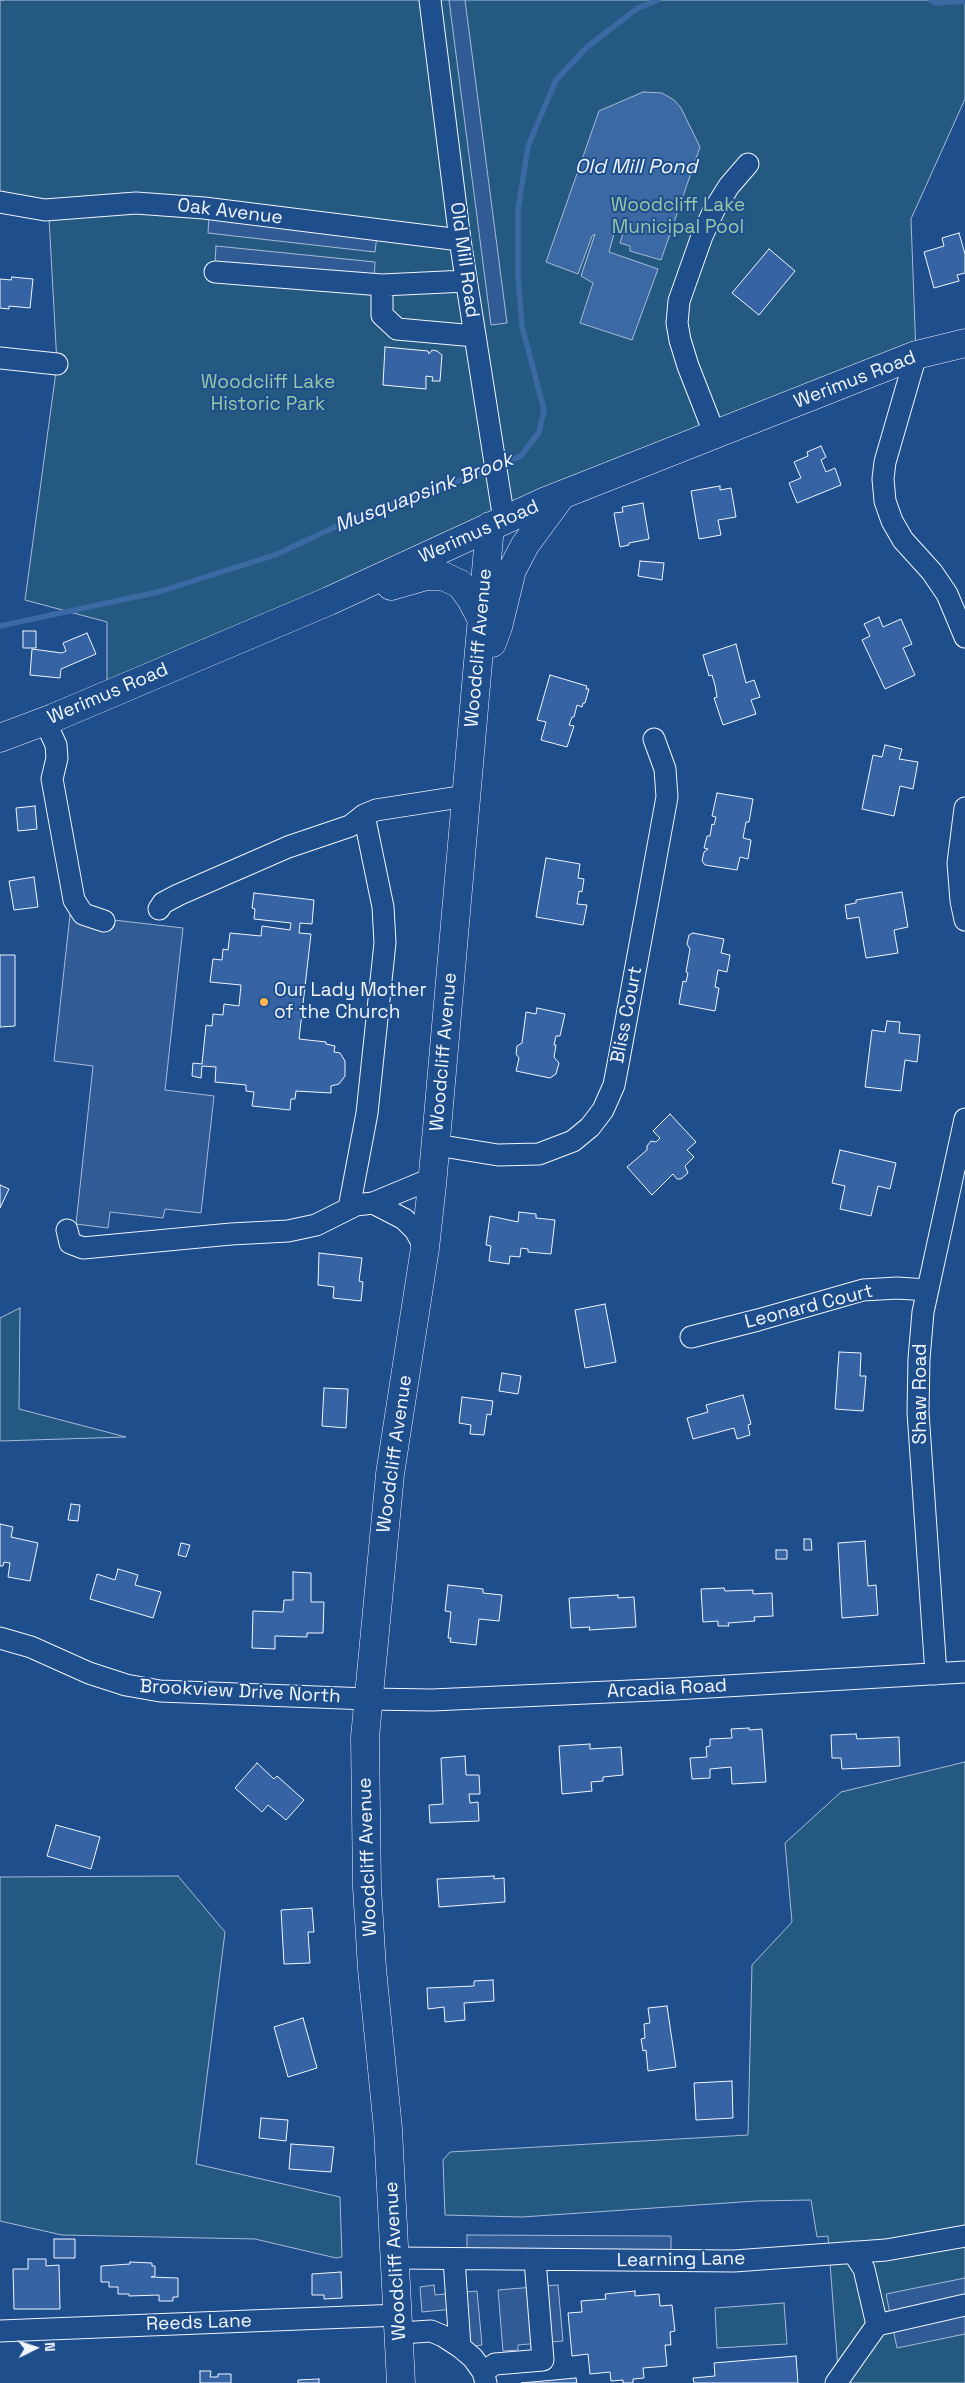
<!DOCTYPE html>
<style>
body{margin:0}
#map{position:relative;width:965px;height:2383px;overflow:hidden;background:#1f4e8c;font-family:"Space Grotesk",sans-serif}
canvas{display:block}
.north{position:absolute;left:10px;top:2323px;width:50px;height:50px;-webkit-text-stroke:4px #1f4e8c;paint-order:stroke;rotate:86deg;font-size:14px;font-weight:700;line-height:20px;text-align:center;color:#f2f6ff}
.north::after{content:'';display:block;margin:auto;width:18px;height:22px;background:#f2f6ff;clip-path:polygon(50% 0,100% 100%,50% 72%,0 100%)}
</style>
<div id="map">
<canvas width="965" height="2383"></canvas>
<div class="north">N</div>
</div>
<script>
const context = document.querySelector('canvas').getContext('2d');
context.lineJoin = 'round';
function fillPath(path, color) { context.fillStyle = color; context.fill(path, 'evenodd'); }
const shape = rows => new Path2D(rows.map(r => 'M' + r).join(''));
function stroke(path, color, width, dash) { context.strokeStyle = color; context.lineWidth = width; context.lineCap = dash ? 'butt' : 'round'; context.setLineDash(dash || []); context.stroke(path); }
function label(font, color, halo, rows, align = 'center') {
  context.font = font + ' "Space Grotesk",sans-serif'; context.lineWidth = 4; context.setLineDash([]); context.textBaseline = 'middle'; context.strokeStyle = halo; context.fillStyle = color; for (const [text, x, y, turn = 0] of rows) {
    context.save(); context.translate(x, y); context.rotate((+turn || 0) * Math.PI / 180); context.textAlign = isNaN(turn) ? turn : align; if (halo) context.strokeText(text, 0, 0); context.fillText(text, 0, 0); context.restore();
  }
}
const green = shape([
 [4,0,965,0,965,99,911,219,916,355,107,694,107,622,25,600,57,364,49,218,0,211,0,1,4,0],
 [20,1308,19,1409,126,1437,0,1441,0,1318,20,1308],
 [965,1762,965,2383,839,2383,828,2236,817,2237,811,2200,756,2201,522,2217,445,2215,443,2160,450,2152,748,2135,752,1965,792,1922,785,1843,841,1792,965,1762],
 [178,1876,225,1932,196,2164,340,2197,342,2257,336,2258,255,2239,62,2235,0,2221,0,1877,178,1876],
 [784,2303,787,2344,717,2348,715,2308,784,2303]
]);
const parking = shape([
 [449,0,465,0,507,323,491,325,449,0],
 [209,216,377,235,375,252,208,233,209,216],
 [216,246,375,262,374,280,215,264,216,246],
 [70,915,183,928,165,1090,214,1096,201,1213,165,1209,163,1218,110,1212,108,1228,76,1224,93,1066,54,1061,70,915],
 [467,2235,671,2236,671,2254,467,2252,467,2235],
 [965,2278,965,2334,897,2348,886,2294,965,2278],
 [434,2285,435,2295,477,2291,482,2345,468,2347,464,2308,422,2312,420,2287,434,2285],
 [558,2285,563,2341,518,2345,518,2350,503,2351,498,2290,558,2285]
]);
const water = shape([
 [643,92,662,93,674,100,681,108,700,147,661,260,630,251,630,246,620,243,623,233,615,230,609,252,658,269,632,340,580,323,593,283,581,276,595,234,592,236,578,274,546,262,599,111,643,92]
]);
const stream = shape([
 [931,0,937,3,965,1],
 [0,626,158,592,275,555,365,513,478,474,521,456,539,432,544,410,522,326,518,276,518,210,528,146,556,80,587,47,638,8,658,0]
]);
const building = shape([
 [959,233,965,254,965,273,957,275,959,281,934,288,924,252,944,246,942,238,959,233],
 [769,249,795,271,759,315,732,293,769,249],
 [12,277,33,279,30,308,9,306,9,309,0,308,0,279,11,280,12,277],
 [385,347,428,351,429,354,432,350,437,351,442,355,440,381,432,381,433,377,426,376,426,389,383,385,385,347],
 [821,446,826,457,821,460,826,472,835,468,841,485,797,503,789,483,801,478,794,462,808,456,807,452,821,446],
 [720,486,720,490,731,488,736,517,718,520,721,535,699,539,691,491,720,486],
 [643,503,649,539,629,543,629,545,620,547,614,513,623,512,622,507,643,503],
 [640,561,664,563,662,580,638,576,640,561],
 [879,617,883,627,901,619,912,644,903,648,915,675,885,689,862,640,870,636,864,624,879,617],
 [23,631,36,631,36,648,23,648,23,631],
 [87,633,96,654,61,669,60,678,30,675,32,649,62,653,66,651,63,643,87,633],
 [736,644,746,683,754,680,760,697,751,700,756,714,723,725,714,698,717,697,715,685,712,675,709,676,703,655,736,644],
 [550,675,587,686,586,689,589,689,585,703,583,703,582,707,577,705,574,717,572,717,569,725,574,726,567,747,541,740,546,722,537,720,550,675],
 [885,745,902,749,899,759,918,762,913,789,900,786,894,816,862,809,873,755,882,757,885,745],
 [717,793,753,799,749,822,746,822,743,838,751,840,748,859,740,857,737,870,705,865,702,861,704,852,708,849,704,848,707,836,710,836,712,824,714,825,716,817,712,816,717,793],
 [35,806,37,829,18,831,16,808,35,806],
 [546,858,580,864,578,878,584,879,582,892,579,891,577,904,587,905,583,925,536,917,546,858],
 [34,877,38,907,14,910,9,881,34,877],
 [902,892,908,927,894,930,898,953,866,958,859,917,847,919,845,905,856,903,856,900,902,892],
 [254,893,314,900,312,924,300,923,299,933,311,934,299,1039,326,1042,326,1044,335,1046,334,1052,340,1053,345,1061,345,1076,339,1084,331,1086,331,1093,296,1091,295,1099,291,1099,290,1110,252,1106,254,1092,246,1091,246,1085,215,1082,216,1067,202,1066,201,1078,192,1076,193,1063,202,1064,206,1025,212,1026,213,1014,223,1015,224,1004,239,1006,241,985,210,982,213,959,222,960,223,949,228,950,230,933,261,936,262,926,290,930,291,923,254,919,255,909,252,908,254,893],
 [693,933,724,939,721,953,730,955,727,972,718,970,715,987,719,988,715,1011,679,1004,683,981,686,982,688,973,686,972,690,949,687,944,689,935,693,933],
 [0,955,15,955,15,1026,0,1027,0,955],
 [537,1008,565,1014,560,1036,556,1036,554,1045,556,1045,554,1057,559,1063,556,1074,550,1078,516,1071,519,1058,516,1054,517,1046,522,1043,526,1012,536,1014,537,1008],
 [887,1021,900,1022,899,1033,920,1035,917,1062,905,1060,901,1091,865,1087,872,1030,885,1032,887,1021],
 [670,1114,696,1142,687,1150,694,1157,685,1166,688,1173,681,1179,677,1179,673,1174,652,1195,627,1167,647,1150,647,1146,651,1141,656,1142,660,1138,653,1131,670,1114],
 [840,1150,896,1163,890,1189,878,1186,871,1216,840,1209,845,1186,832,1183,840,1150],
 [0,1185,9,1189,0,1208,0,1185],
 [519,1212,536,1214,536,1218,555,1220,551,1254,528,1252,528,1249,521,1248,520,1257,510,1256,509,1264,489,1261,491,1246,486,1245,490,1216,518,1222,519,1212],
 [319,1253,362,1258,359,1281,363,1282,361,1301,333,1298,334,1287,318,1285,319,1253],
 [605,1304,616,1362,585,1368,575,1310,605,1304],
 [839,1352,861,1353,860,1376,866,1376,863,1411,835,1409,839,1352],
 [502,1373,521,1376,518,1394,499,1391,502,1373],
 [324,1388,348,1389,346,1428,322,1426,324,1388],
 [743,1395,751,1424,748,1425,750,1435,737,1439,734,1428,693,1439,687,1418,708,1412,706,1405,743,1395],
 [462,1397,493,1401,491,1415,487,1414,484,1435,470,1434,471,1425,459,1423,462,1397],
 [71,1504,80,1505,78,1521,68,1520,71,1504],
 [0,1524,13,1527,11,1537,38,1543,30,1581,8,1577,10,1563,4,1562,3,1566,0,1566,0,1524],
 [804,1539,811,1539,812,1550,804,1550,804,1539],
 [865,1541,868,1586,876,1585,878,1615,842,1618,838,1543,865,1541],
 [181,1543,190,1545,186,1557,178,1555,181,1543],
 [776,1550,787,1550,787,1559,776,1559,776,1550],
 [118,1569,138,1575,135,1585,161,1592,153,1618,90,1599,97,1574,115,1580,118,1569],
 [293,1572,311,1573,311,1602,324,1602,323,1633,307,1633,307,1637,275,1636,275,1649,252,1648,253,1611,283,1612,284,1600,293,1600,293,1572],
 [448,1585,483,1589,483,1593,502,1595,499,1621,479,1619,476,1645,450,1642,451,1638,448,1638,451,1612,445,1611,448,1585],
 [724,1588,725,1591,753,1590,753,1594,772,1593,773,1616,754,1617,755,1621,728,1623,729,1626,718,1626,718,1621,703,1622,701,1589,724,1588],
 [618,1595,618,1598,634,1597,636,1627,589,1630,590,1627,571,1628,569,1598,618,1595],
 [749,1728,749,1730,762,1729,766,1782,732,1784,731,1767,710,1769,710,1778,692,1779,690,1758,707,1757,706,1747,710,1746,710,1739,732,1738,731,1729,749,1728],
 [856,1734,857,1739,899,1737,900,1766,842,1769,841,1758,832,1758,831,1735,856,1734],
 [590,1744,590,1749,621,1747,623,1775,603,1777,603,1781,591,1782,592,1791,562,1794,559,1746,590,1744],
 [465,1756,466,1775,479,1775,480,1794,469,1794,470,1803,478,1802,479,1821,430,1823,429,1805,443,1804,441,1758,465,1756],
 [257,1763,274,1779,277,1776,304,1800,286,1820,268,1805,262,1812,235,1788,257,1763],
 [56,1825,100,1837,91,1869,47,1856,56,1825],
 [494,1876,494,1879,504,1878,505,1902,439,1907,437,1879,494,1876],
 [312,1908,314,1932,308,1932,310,1963,284,1964,281,1910,312,1908],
 [493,1980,494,2001,464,2003,465,2020,445,2022,444,2007,428,2009,427,1988,474,1986,474,1981,493,1980],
 [667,2006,676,2067,648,2071,646,2050,643,2051,641,2039,645,2038,644,2024,650,2023,648,2008,667,2006],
 [303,2018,317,2068,288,2077,274,2027,303,2018],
 [732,2081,733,2118,696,2120,694,2083,732,2081],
 [261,2118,288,2120,286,2141,259,2138,261,2118],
 [291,2144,334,2147,331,2172,289,2169,291,2144],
 [54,2239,75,2239,75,2258,54,2258,54,2239],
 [28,2259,46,2259,46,2266,59,2265,60,2309,14,2309,13,2269,28,2269,28,2259],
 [130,2262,152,2263,152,2266,155,2266,155,2276,151,2277,178,2278,178,2297,173,2297,173,2301,159,2301,159,2295,129,2296,129,2294,118,2294,118,2287,109,2287,109,2282,101,2282,101,2266,130,2264,130,2262],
 [341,2272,342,2298,324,2299,324,2295,312,2295,312,2274,341,2272],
 [635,2291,635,2296,659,2294,660,2306,672,2305,675,2331,670,2332,671,2345,665,2345,667,2366,643,2368,644,2378,633,2379,633,2383,623,2383,623,2380,611,2381,610,2372,590,2374,588,2354,572,2356,568,2313,582,2312,581,2301,606,2299,605,2294,635,2291],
 [796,2356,798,2383,694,2383,693,2378,715,2376,714,2363,796,2356],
 [200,2371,211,2371,210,2377,218,2377,218,2374,231,2374,231,2383,200,2383,200,2371],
 [576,2378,577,2383,521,2383,576,2378],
 [319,2379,319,2383,298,2383,298,2380,319,2379]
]);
const minor = shape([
 [430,0,460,240,504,520],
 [0,202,45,210,136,203,204,208,460,240],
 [215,272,382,285,466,281],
 [382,285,382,315,397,329,475,336],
 [916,355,885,462,883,479,885,501,892,521,903,540,932,572,947,594,965,637],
 [0,358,57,364],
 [715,435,688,366,680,340,677,323,679,301,702,236,714,210,729,186,748,164],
 [45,721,56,745,57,758,52,779,74,900,83,914,104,921],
 [965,808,958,863,961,901,965,920],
 [159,909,163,903,178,895,288,847,350,826,364,815,376,810,466,796],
 [436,1145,498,1155,539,1154,573,1141,590,1127,603,1110,614,1085,619,1059,667,797,665,769,654,739],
 [373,1203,404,1219,415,1230,425,1248],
 [349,1208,367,1113,385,943,383,907,364,815],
 [67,1230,70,1243,83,1248,231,1234,288,1231,316,1225,356,1205,373,1203,426,1181,433,1173],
 [691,1337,758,1320,863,1290,897,1288,928,1290],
 [0,1638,31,1647,89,1673,126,1685,160,1691,368,1699,432,1700,675,1689,965,1672],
 [936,1674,918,1412,919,1359,923,1312,965,1119],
 [853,2252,864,2269,877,2325,965,2305],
 [396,2258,734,2261,886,2250,965,2236],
 [454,2259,460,2347],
 [0,2331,399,2315],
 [400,2333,431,2331,443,2336,460,2347,473,2358,483,2372,486,2383],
 [483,2372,495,2364,543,2360,535,2260],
 [836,2383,877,2325]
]);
const major = shape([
 [391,586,426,576,443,576,460,584,471,599,482,620],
 [492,643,498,627,512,570,525,545,561,496],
 [0,738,53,718,329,601,546,501,916,355,965,343],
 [401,2383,388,2129,372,1969,367,1887,365,1737,390,1474,425,1248,432,1185,490,526]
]);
const markers = [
 [264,1002,5,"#ffb74d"]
];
const parkNames = [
 ["Woodcliff Lake",678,206],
 ["Municipal Pool",678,228],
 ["Woodcliff Lake",268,383],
 ["Historic Park",268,405]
];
const streetNames = [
 ["Oak Avenue",230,212,7],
 ["Old Mill Road",464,260,82],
 ["Werimus Road",855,380,-21],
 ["Werimus Road",479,532,-24],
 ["Woodcliff Avenue",479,648,-85],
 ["Werimus Road",108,694,-23],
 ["Bliss Court",627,1015,-79],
 ["Woodcliff Avenue",444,1052,-85],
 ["Leonard Court",809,1307,-14],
 ["Shaw Road",921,1394,-90],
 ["Woodcliff Avenue",395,1454,-82],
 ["Arcadia Road",667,1689,-3],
 ["Brookview Drive North",240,1692,3],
 ["Woodcliff Avenue",368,1857,-92],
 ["Learning Lane",681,2260,-1],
 ["Woodcliff Avenue",396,2261,-93],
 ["Reeds Lane",199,2323,-2]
];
const poiNames = [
 ["Our Lady Mother",274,991],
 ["of the Church",274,1013]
];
const waterNames = [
 ["Old Mill Pond",636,168],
 ["Musquapsink Brook",424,493,-21]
];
fillPath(green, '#245a82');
stroke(green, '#a8bbd7', 1);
fillPath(parking, '#305b95');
stroke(parking, '#a8bbd7', 1);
fillPath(water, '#3b69a3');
stroke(water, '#a8bbd7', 1);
stroke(stream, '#3b69a3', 5.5);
fillPath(building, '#3563a3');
stroke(building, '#f2f6ff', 1);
stroke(minor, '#f2f6ff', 23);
stroke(major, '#f2f6ff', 29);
stroke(minor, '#1f4e8c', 21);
stroke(major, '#1f4e8c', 28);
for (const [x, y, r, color] of markers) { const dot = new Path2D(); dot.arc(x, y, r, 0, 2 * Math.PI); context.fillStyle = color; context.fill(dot); stroke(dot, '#1f4e8c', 2); }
label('19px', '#97c8a6', '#1f4e8c', parkNames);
label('19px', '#f2f6ff', '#1f4e8c', streetNames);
label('19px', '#f2f6ff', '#1f4e8c', poiNames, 'left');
label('italic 20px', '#f2f6ff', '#1f4e8c', waterNames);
</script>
